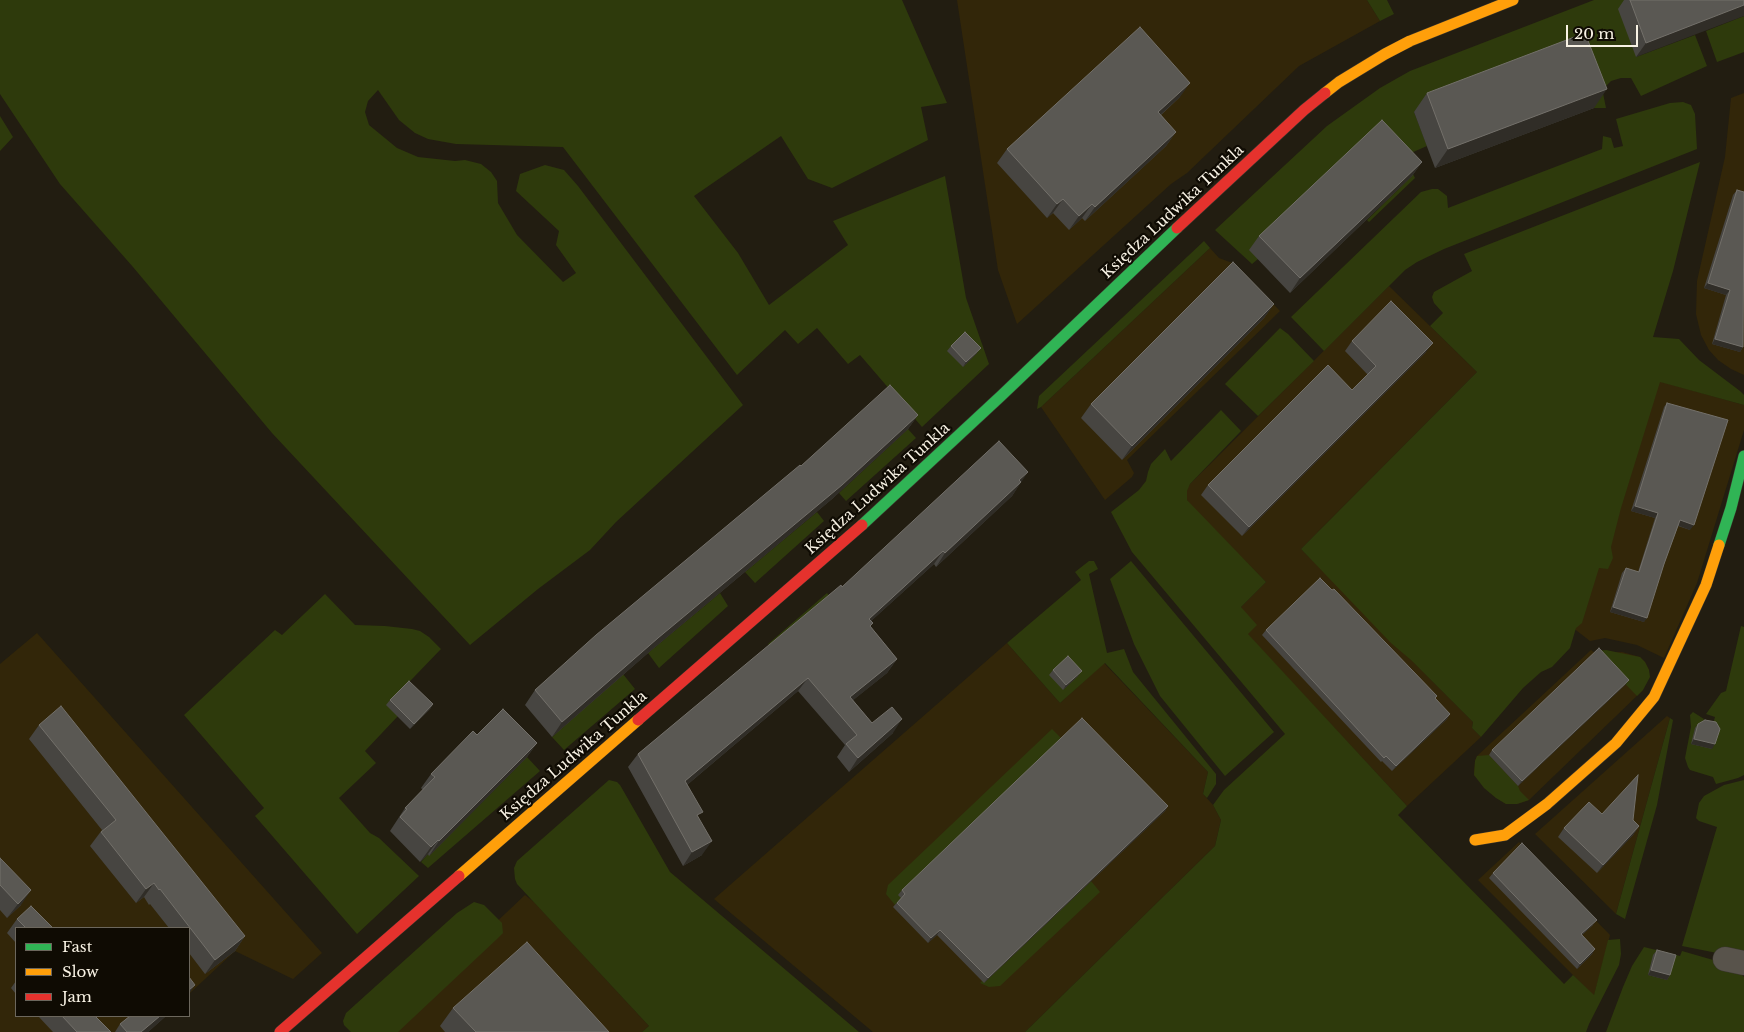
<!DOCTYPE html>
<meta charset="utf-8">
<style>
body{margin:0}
#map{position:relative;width:1744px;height:1032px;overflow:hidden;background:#221d11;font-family:"Libre Baskerville",serif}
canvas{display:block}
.legend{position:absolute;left:15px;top:927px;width:175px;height:90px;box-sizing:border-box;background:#0f0b03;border:1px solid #6c675d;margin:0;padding:6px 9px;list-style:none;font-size:15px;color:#f8f2e4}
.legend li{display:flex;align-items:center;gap:10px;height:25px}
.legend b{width:25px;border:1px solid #6c675d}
.scale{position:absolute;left:1566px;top:25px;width:72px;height:22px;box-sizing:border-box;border:2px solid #f8f2e4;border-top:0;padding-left:6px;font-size:15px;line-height:18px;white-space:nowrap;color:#f8f2e4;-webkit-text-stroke:4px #0f0b03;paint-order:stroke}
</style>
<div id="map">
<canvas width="1744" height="1032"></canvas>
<ul class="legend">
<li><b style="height:6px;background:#30b455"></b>Fast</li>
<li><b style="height:6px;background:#ff9f0a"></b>Slow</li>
<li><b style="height:6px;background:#e5322d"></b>Jam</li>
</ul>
<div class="scale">20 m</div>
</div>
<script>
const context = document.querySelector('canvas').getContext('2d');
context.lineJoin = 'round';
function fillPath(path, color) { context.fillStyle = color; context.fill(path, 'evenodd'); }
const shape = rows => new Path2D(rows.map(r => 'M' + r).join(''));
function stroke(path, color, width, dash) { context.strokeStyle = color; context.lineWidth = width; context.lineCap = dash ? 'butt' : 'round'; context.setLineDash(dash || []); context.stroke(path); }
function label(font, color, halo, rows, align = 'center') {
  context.font = font + ' "Libre Baskerville",serif'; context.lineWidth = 4.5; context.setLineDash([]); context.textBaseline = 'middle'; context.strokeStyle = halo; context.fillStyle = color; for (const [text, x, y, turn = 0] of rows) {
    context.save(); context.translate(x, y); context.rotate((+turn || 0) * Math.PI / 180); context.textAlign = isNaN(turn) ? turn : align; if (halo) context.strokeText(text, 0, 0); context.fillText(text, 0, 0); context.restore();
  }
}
const built = shape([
 [957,0,1367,0,1380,21,1299,66,1187,173,1171,184,1017,324,998,270],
 [1744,93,1744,375,1731,369,1718,360,1709,350,1701,335,1696,314,1697,281,1725,157,1731,98],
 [1210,248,1219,258,1235,264,1280,311,1127,460,1134,473,1132,477,1105,500,1041,407],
 [1389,286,1477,372,1301,549,1473,722,1472,728,1481,737,1407,806,1247,634,1241,607,1266,582,1191,506,1187,500,1186,491,1190,484],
 [1641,376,1744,405,1744,430,1697,583,1664,658,1637,645,1605,638,1590,641,1563,620],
 [37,633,322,953,293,979,235,951,189,994,189,928,16,928,16,1016,165,1016,147,1032,0,1032,0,664],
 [1007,643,1060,703,1104,663,1208,772,1203,794,1213,805,1221,820,1215,846,1025,1032,873,1032,714,899],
 [1591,650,1595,653,1622,652,1640,657,1645,662,1649,670,1643,690,1529,800,1517,804,1506,804,1494,796,1474,775,1475,761,1477,756],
 [1667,716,1670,718,1616,914,1535,834],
 [1519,842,1610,935,1594,996,1478,880],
 [525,895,534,902,649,1026,642,1032,380,1032]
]);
const green = shape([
 [0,0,902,0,947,103,921,107,928,140,832,188,808,179,781,136,694,196,738,253,769,305,848,245,833,221,945,176,966,298,989,364,922,427,860,355,848,364,817,328,798,344,785,330,737,375,563,147,456,144,428,139,415,133,399,120,378,90,368,101,365,112,369,125,397,148,418,157,455,161,465,160,481,164,491,172,497,181,498,203,517,235,563,282,576,273,556,245,559,231,516,191,520,174,545,165,564,170,578,186,743,405,616,522,590,550,538,589,470,645,272,433,133,267,60,184,0,94],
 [1367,0,1387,0,1394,14,1380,21],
 [1594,0,1641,0,1636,57,1695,35,1707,66,1641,96,1631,78,1621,78,1611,81,1605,87,1603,93,1606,108,1594,108,1572,52,1414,112,1427,146,1404,156,1415,178,1369,222,1367,220,1412,176,1258,259,1252,264,1215,230,1327,126,1380,88,1410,71],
 [1744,16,1744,52,1717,62,1706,31],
 [1683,102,1691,105,1695,114,1697,149,1444,249,1417,262,1405,270,1324,351,1291,317,1421,192,1432,189,1438,189,1447,196,1448,208,1602,149,1603,136,1611,138,1614,148,1623,146,1616,119,1670,103],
 [0,116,13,137,0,151],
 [1700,162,1673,271,1653,337,1679,339,1699,360,1740,391,1744,395,1744,405,1660,382,1621,508,1611,547,1613,558,1608,569,1599,568,1582,623,1576,628,1570,648,1552,667,1541,672,1523,688,1481,737,1472,728,1473,722,1411,660,1391,643,1301,549,1477,372,1430,326,1443,313,1434,303,1432,297,1434,292,1472,271,1464,254],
 [1204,241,1210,248,1041,407,1037,409,1039,396],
 [1280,328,1288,334,1314,361,1258,416,1225,384],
 [1221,410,1241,431,1190,484,1187,491,1187,500,1266,582,1241,607,1257,625,1248,634,1407,806,1398,815,1564,984,1573,975,1594,995,1608,940,1620,939,1621,954,1619,965,1589,1024,1586,1032,1025,1032,1215,846,1221,820,1213,805,1224,790,1285,734,1132,552,1111,512,1139,490,1146,481,1148,472,1151,464,1165,449,1171,461],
 [908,429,916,438,846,501,839,493],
 [817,512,824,521,755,583,745,572],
 [1089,561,1094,561,1098,569,1089,574,1107,653,1124,649,1133,672,1216,774,1216,784,1207,798,1203,794,1208,772,1105,663,1060,703,1007,643,1081,580,1075,572],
 [1131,561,1274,732,1225,776,1160,696,1134,644,1110,579],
 [720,593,728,606,659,668,648,653],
 [827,593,832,599,772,649,768,644],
 [325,594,355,625,385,626,412,629,420,631,429,637,441,649,387,705,398,716,365,751,376,763,339,798,370,833,379,838,419,876,357,934,255,816,264,808,184,715,275,630,282,635],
 [1741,626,1744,627,1744,775,1738,778,1716,784,1713,777,1690,770,1688,767,1685,758,1691,727,1690,715,1693,712,1704,719,1702,724,1712,727,1715,717,1706,714,1721,693,1726,691],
 [1606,650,1640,657,1645,662,1649,670,1650,677,1643,690,1637,696,1595,653,1597,651],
 [623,674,635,689,564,750,552,737],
 [1670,718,1673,720,1657,805,1625,919,1616,914],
 [1052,729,1062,739,899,895,902,899,895,905,886,894,888,885],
 [1489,755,1518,786,1520,791,1529,800,1517,804,1506,804,1496,798,1484,788,1474,775,1475,761,1477,756],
 [527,757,540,771,428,868,421,862,428,854,430,855],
 [609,780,617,782,620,785,670,872,859,1032,642,1032,649,1026,517,884,515,879,514,868,517,861],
 [1744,780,1744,954,1727,955,1682,946,1717,827,1699,821,1696,818,1699,803,1704,796,1724,785],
 [1091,881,1100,892,1000,986,989,987,980,983],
 [474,902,484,905,502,923,503,933,497,939,398,1032,351,1032,344,1025,343,1021,346,1013,457,913],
 [1644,947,1680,956,1682,951,1727,964,1736,969,1744,977,1744,1032,1606,1032,1623,987,1632,966]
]);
const street = shape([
 [1725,959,1744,963]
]);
const fast = shape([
 [862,525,1002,395,1177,228],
 [1719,545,1731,508,1744,456]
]);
const slow = shape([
 [1325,93,1339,82,1385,54,1410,41,1513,0],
 [1475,840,1505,835,1547,804,1616,743,1654,697,1706,585,1719,545],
 [459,876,638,720]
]);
const jam = shape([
 [1177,228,1304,110,1325,93],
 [638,720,862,525],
 [280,1032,459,876]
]);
const wall = shape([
 [1624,0,1744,0,1636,57,1618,9],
 [1427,93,1594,108,1435,168,1414,112],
 [1180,97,1161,115,1176,132,1166,146,1085,221,1082,218,1069,230,1053,213,1047,218,997,163,1007,149],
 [1422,162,1412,176,1290,293,1249,250,1259,236],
 [1737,190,1743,347,1740,352,1712,344,1726,295,1704,288,1733,195],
 [1274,304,1264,318,1122,460,1081,418,1091,404],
 [1352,341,1426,352,1242,536,1201,495,1208,485,1352,390,1368,375,1345,351],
 [951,346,977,353,963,367,947,351],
 [1667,403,1690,530,1678,526,1664,564,1644,622,1610,612,1622,573,1626,568,1638,572,1655,518,1631,511,1664,407],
 [918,415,908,429,832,499,648,653,552,737,525,705,535,690,801,466],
 [1021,482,1012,496,936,567,934,564,871,621,871,627,897,659,887,673,853,700,872,723,893,733,849,772,837,757,845,745,798,691,687,785,698,818,702,855,683,866,628,767,638,754,842,587],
 [1266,630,1435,699,1450,714,1447,719,1392,771,1382,761,1381,762,1262,635],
 [1053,670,1078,676,1063,690,1049,675],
 [1626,684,1518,786,1489,755,1492,750],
 [390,700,433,704,430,709,410,729,386,705],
 [1698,724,1712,749,1691,744,1695,728],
 [39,725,245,936,235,951,205,974,189,953,189,928,169,928,150,904,149,905,144,897,136,903,90,846,102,830,29,739],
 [477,735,537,743,527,757,429,856,428,854,420,862,390,831,405,808,423,790,421,788,431,774],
 [1168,806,1165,811,984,983,937,935,928,943,893,907,901,898,898,895,902,890],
 [1602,814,1633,820,1639,826,1633,835,1597,873,1558,837,1564,828],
 [0,858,21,905,7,918,0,910],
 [1493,873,1593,925,1582,935,1595,949,1592,954,1577,969,1489,878],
 [17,919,53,928,16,928,16,943,7,933],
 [1657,950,1670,975,1667,980,1648,975,1653,955],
 [16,981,16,994,11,988],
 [453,1008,609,1032,445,1032,440,1026],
 [38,1016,95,1016,111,1032,53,1032],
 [130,1016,166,1016,148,1032,115,1032,120,1024]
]);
const shadedWall = shape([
 [1744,5,1744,16,1636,57,1646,43],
 [1190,83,1180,97,1148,126,1158,112],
 [1607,89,1594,108,1435,168,1448,149],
 [1176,132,1166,146,1085,221,1095,207],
 [1422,162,1412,176,1290,293,1300,278],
 [1063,199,1053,213,1047,218,1057,204],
 [1092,204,1082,218,1069,230,1079,216],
 [1708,283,1730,290,1726,295,1704,288],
 [1274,304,1264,318,1122,460,1132,446],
 [1715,339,1743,347,1740,352,1712,344],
 [1433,343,1426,352,1242,536,1249,527],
 [981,348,977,353,963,367,966,362],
 [918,415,908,429,832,499,648,653,552,737,562,722,658,638],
 [1028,472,1012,496,936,567,945,553],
 [1635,506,1658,513,1655,518,1631,511],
 [1680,520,1694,525,1690,530,1677,525],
 [943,551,934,564,859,632,869,619],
 [1613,607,1647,618,1644,622,1610,612],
 [897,659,887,673,841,710,850,697],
 [1082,671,1078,676,1063,690,1066,685],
 [808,678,798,691,675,795,685,781],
 [1629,680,1626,684,1518,786,1522,781],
 [433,704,430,709,410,729,414,724],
 [1450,714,1447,719,1392,771,1396,766],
 [902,719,893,733,849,772,858,758],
 [1694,739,1715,744,1712,749,1691,744],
 [537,743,527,757,429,856,439,841],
 [1168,806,1165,811,984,983,988,978],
 [1639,826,1633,835,1597,873,1603,865],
 [438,840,428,854,420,862,431,847],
 [712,841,702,855,683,866,692,852],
 [154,883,144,897,136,903,146,889],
 [31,890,21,905,7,918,18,904],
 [1597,920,1593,925,1577,939,1581,934],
 [940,930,937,935,928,943,931,938],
 [245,936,235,951,205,974,215,960],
 [1595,949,1592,954,1577,969,1580,964],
 [1651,970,1670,975,1667,980,1648,975],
 [195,985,189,994,189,990],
 [160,1016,166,1016,148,1032,141,1032]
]);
const building = shape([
 [1630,0,1744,0,1744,5,1646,43,1630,0],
 [1140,27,1190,83,1158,112,1176,132,1095,207,1092,204,1079,216,1063,199,1057,204,1007,149,1140,27],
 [1585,33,1607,89,1448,149,1427,93,1585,33],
 [1382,120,1422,162,1300,278,1259,236,1382,120],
 [1737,190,1744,192,1743,347,1715,339,1730,290,1708,283,1737,190],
 [1233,262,1274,304,1132,446,1091,404,1233,262],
 [1391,301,1433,343,1249,527,1208,485,1328,365,1352,390,1376,366,1352,341,1391,301],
 [965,332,981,348,966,362,951,346,965,332],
 [890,385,918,415,842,485,658,638,562,722,535,690,596,635,800,465,801,466,890,385],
 [1667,403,1728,420,1694,525,1680,520,1664,564,1647,618,1613,607,1626,568,1639,572,1658,513,1635,506,1667,403],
 [999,441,1028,472,1019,480,1021,482,945,553,943,551,869,619,873,623,870,626,897,659,850,697,872,723,892,707,902,719,858,758,846,744,857,735,808,678,685,781,703,812,697,815,712,841,692,852,638,754,841,585,842,587,999,441],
 [1320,578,1332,590,1334,589,1437,696,1435,698,1450,714,1396,766,1386,756,1384,758,1266,630,1320,578],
 [1599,648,1629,680,1522,781,1492,750,1599,648],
 [1068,656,1082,671,1066,685,1053,670,1068,656],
 [409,681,433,704,414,724,390,700,409,681],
 [61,706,245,936,215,960,160,889,159,890,154,883,146,889,101,832,116,820,39,725,61,706],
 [503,709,537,743,439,841,438,840,431,847,400,817,407,809,405,808,435,777,431,774,473,731,477,735,503,709],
 [1082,718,1168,806,988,978,940,930,931,938,897,903,905,894,902,890,1082,718],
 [1705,720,1716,722,1720,729,1715,744,1694,739,1698,724,1705,720],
 [1638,775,1633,820,1639,826,1603,865,1564,828,1589,802,1602,814,1638,775],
 [1522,843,1597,920,1581,934,1595,949,1580,964,1493,873,1522,843],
 [0,858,31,890,18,904,0,885,0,858],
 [31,906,53,928,26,928,17,919,31,906],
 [527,942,609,1032,476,1032,453,1008,527,942],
 [1657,950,1676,955,1670,975,1651,970,1657,950],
 [189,977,195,985,189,990,189,977],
 [62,1016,95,1016,111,1032,77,1032,62,1016],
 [130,1016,160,1016,141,1032,127,1032,120,1024,130,1016]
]);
const streetNames = [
 ["Księdza Ludwika Tunkla",1173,212,-43],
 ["Księdza Ludwika Tunkla",878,489,-42],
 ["Księdza Ludwika Tunkla",574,756,-41]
];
fillPath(built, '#322609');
fillPath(green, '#2e3a0c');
stroke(street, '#3a362e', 25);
stroke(fast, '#3a362e', 12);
stroke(slow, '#3a362e', 12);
stroke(jam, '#3a362e', 12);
stroke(street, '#58534b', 24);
stroke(fast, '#30b455', 11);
stroke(slow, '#ff9f0a', 11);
stroke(jam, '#e5322d', 11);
fillPath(wall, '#474541');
fillPath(shadedWall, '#302d27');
fillPath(building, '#5a5853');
stroke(building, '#73706a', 1);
label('15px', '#f8f2e4', '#0f0b03', streetNames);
</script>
